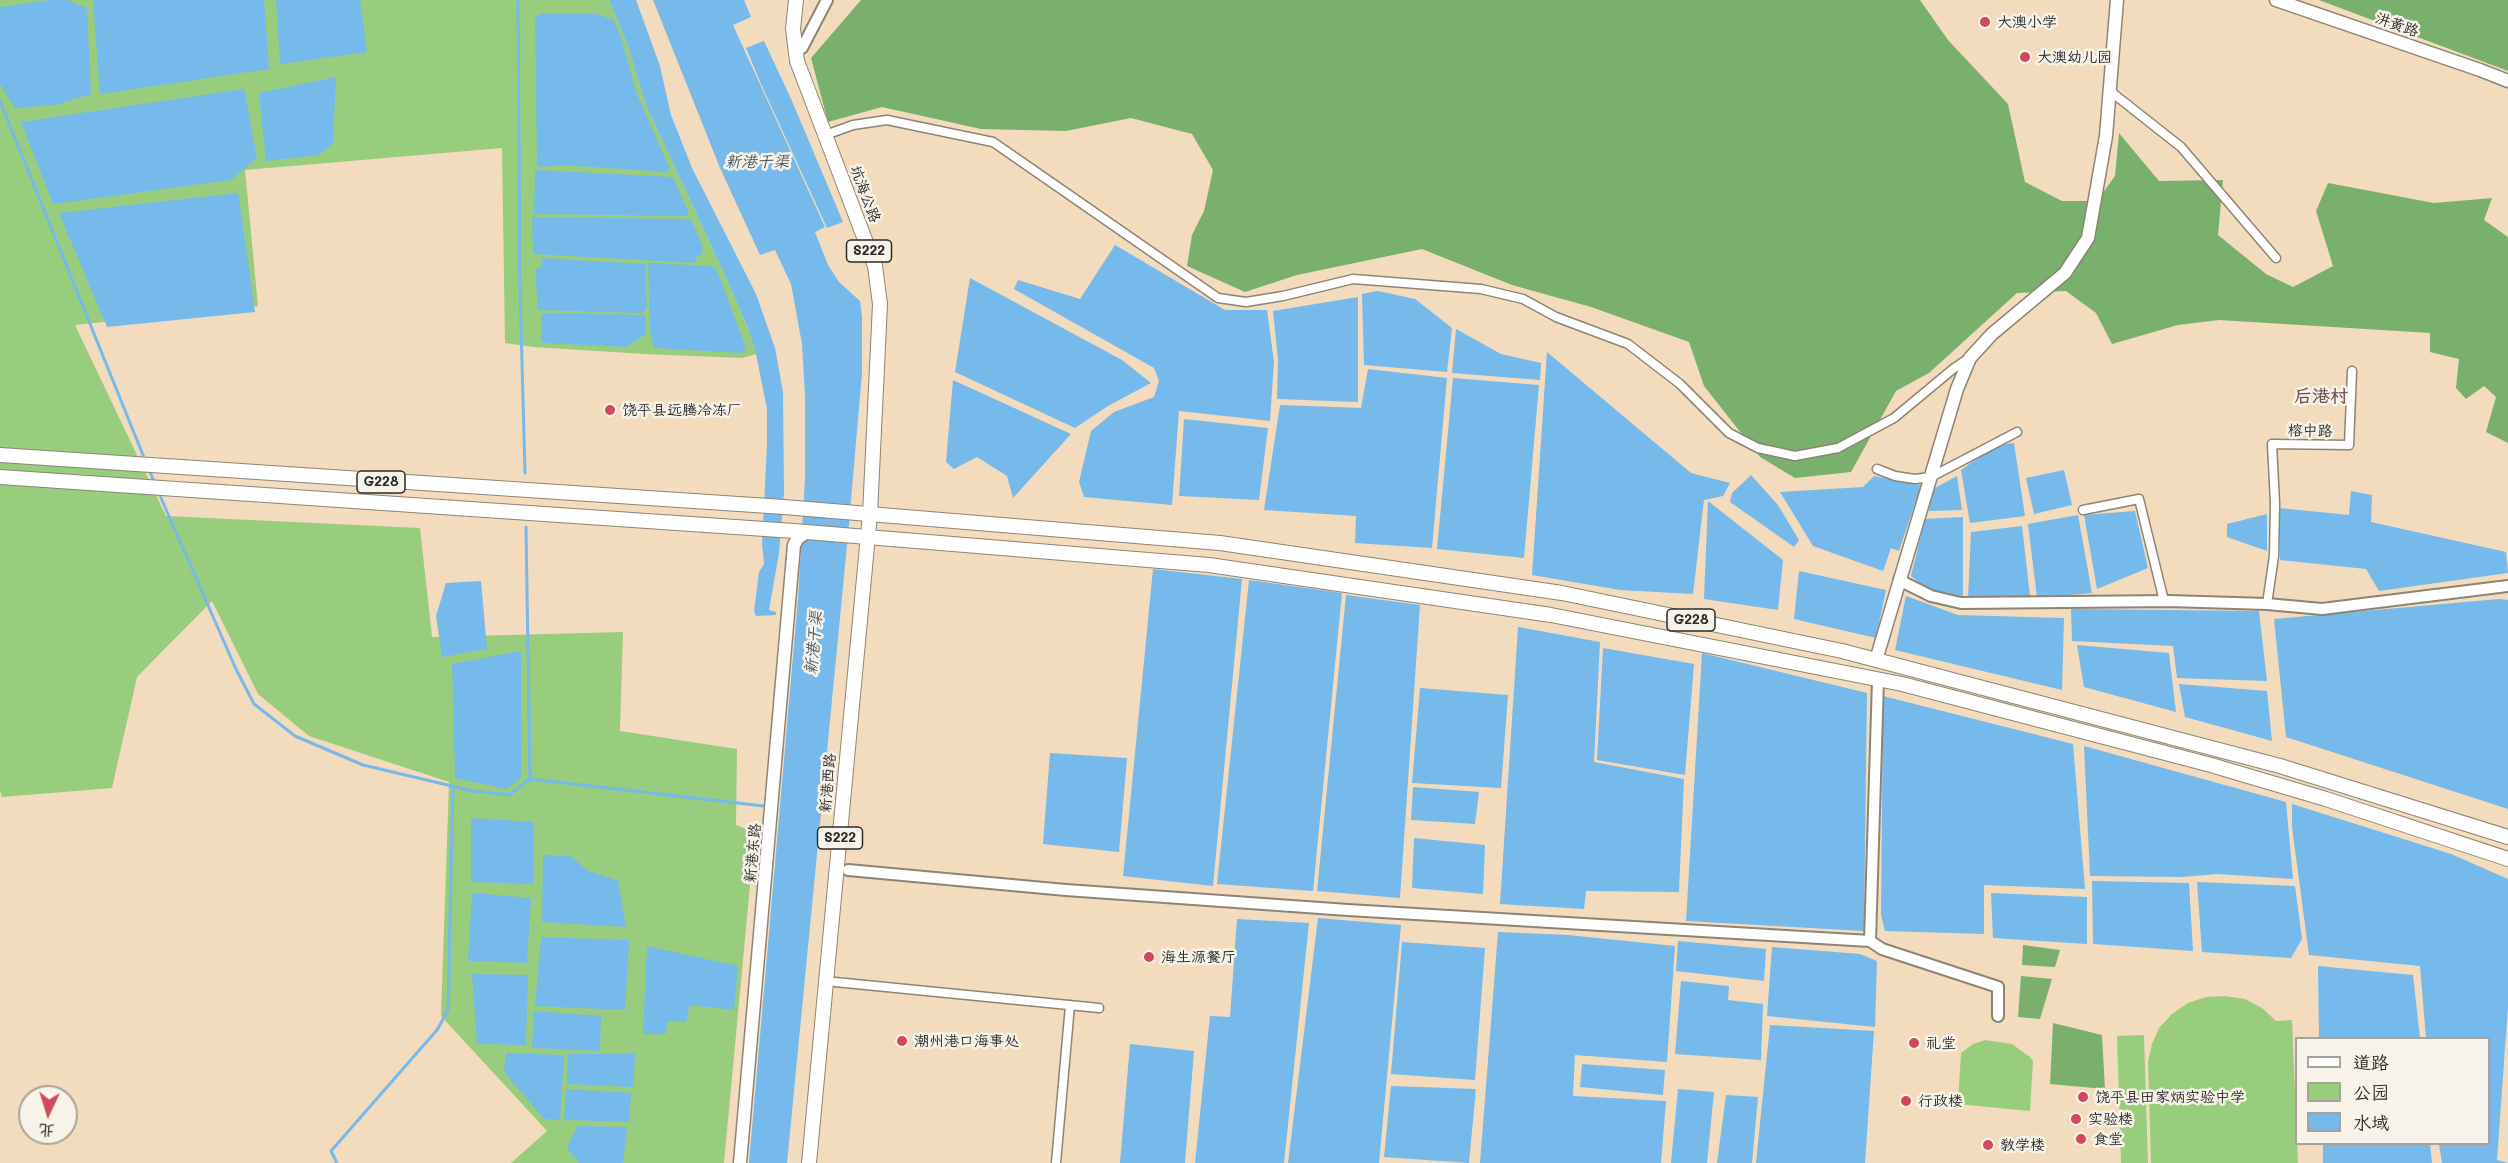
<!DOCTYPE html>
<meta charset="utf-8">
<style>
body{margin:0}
#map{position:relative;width:2508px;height:1163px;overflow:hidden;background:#f2dcbd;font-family:Mali,"LXGW WenKai TC",sans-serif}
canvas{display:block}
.legend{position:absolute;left:2295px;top:1037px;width:195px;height:108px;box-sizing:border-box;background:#f7f3e8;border:2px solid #a5a39c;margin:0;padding:8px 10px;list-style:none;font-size:18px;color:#2b2b2b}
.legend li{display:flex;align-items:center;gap:12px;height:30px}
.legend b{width:30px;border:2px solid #a5a39c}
.north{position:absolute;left:18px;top:1085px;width:60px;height:60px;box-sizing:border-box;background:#f7f3e8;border:2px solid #a5a39c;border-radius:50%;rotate:184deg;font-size:16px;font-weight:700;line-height:24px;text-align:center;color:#2b2b2b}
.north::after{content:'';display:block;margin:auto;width:21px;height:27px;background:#d1495b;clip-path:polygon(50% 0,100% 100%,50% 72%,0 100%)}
</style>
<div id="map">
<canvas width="2508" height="1163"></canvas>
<ul class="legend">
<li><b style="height:8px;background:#fff"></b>道路</li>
<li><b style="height:16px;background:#99cd7e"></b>公园</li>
<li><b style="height:16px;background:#76b9eb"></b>水域</li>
</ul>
<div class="north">北</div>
</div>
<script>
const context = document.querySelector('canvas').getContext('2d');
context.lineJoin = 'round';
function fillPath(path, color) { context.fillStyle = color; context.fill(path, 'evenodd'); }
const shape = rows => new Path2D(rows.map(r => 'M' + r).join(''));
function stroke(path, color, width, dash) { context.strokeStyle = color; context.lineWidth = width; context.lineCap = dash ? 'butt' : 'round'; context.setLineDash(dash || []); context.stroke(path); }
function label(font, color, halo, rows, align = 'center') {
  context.font = font + ' Mali,"LXGW WenKai TC",sans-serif'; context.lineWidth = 5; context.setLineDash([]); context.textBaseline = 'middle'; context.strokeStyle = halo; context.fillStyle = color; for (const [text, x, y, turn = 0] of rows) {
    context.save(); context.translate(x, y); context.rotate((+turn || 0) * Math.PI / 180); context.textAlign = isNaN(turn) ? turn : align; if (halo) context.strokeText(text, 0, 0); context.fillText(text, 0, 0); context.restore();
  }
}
const green = shape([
 [0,0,609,0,627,44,646,105,723,271,748,328,756,354,743,358,645,354,533,347,505,343,502,148,245,170,258,306,75,325,166,516,420,528,432,637,623,632,620,731,737,749,736,825,755,832,724,1163,511,1163,547,1131,441,1016,449,782,309,736,258,694,212,601,137,677,112,788,2,797,0,790],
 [2225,996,2245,999,2262,1008,2276,1021,2292,1020,2298,1163,2151,1163,2148,1062,2152,1044,2159,1028,2172,1014,2188,1003,2206,997],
 [2144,1035,2148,1163,2121,1163,2117,1036],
 [1985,1040,2012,1044,2030,1057,2033,1061,2030,1111,1958,1104,1961,1053,1973,1044]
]);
const forest = shape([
 [861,0,1920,0,1948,40,2008,104,2025,182,2062,201,2097,201,2115,176,2119,133,2159,181,2223,180,2218,235,2266,274,2293,287,2333,266,2316,211,2328,183,2434,203,2492,198,2484,220,2508,237,2508,443,2486,432,2496,397,2484,386,2466,399,2456,388,2459,359,2430,352,2430,333,2219,320,2178,325,2112,344,2096,313,2066,291,2017,293,1929,373,1896,391,1851,472,1795,478,1760,457,1704,386,1689,342,1591,307,1512,285,1422,249,1297,275,1245,292,1187,266,1192,235,1204,211,1213,170,1192,134,1131,118,1066,131,981,129,882,107,828,122,811,58],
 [2319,0,2508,0,2508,71],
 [2023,945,2060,950,2055,967,2022,965],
 [2021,976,2052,979,2040,1019,2018,1017],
 [2053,1023,2102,1035,2105,1089,2050,1084]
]);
const water = shape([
 [50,0,67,0,87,8,91,94,55,105,15,108,0,84,0,7],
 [93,0,264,0,269,69,100,94],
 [276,0,360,0,367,52,280,64],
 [609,0,636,0,660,66,671,115,692,168,756,294,775,348,783,392,784,493,779,553,769,610,776,612,776,615,756,616,754,611,759,572,764,564,762,544,767,445,767,409,756,354,748,328,723,271,646,105,627,44],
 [653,0,744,0,751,17,733,25,825,227,815,232,828,265,839,282,860,301,862,317,862,373,848,535,787,1163,749,1163,798,599,805,479,805,395,802,344,791,284,775,250,760,255,720,168],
 [540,13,597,14,613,20,620,34,637,94,670,169,666,172,563,165,542,167,537,164,535,19],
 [764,41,792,101,843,222,827,228,761,84,746,48],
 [336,77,333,143,319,155,266,161,259,93],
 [244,89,257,158,231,180,53,204,21,122],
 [535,170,673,177,689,214,686,216,534,214],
 [238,193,255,312,107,327,59,213],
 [532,217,691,219,703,248,701,255,697,255,696,263,533,254],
 [1115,245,1225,310,1267,310,1274,362,1270,421,1179,411,1172,505,1084,497,1079,482,1091,431,1114,412,1154,397,1159,381,1154,368,1014,289,1018,280,1080,299],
 [542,258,645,264,647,307,642,313,538,310,535,268,542,267],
 [648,263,711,266,717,270,746,348,742,353,654,348,650,330],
 [970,278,1122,360,1151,383,1108,406,1075,428,955,372],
 [1378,291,1415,299,1452,328,1447,372,1364,365,1362,294],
 [1358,297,1358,402,1277,399,1278,360,1273,311],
 [543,313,643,315,646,317,646,334,627,347,543,343,541,340,541,316],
 [1456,329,1501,354,1541,363,1540,380,1452,373],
 [1547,352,1691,473,1730,483,1723,496,1704,500,1693,594,1620,590,1532,575],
 [1368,369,1447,378,1432,548,1355,543,1356,516,1264,510,1280,405,1361,408],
 [1453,378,1539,385,1524,558,1437,549],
 [953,380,1071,434,1013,498,1007,476,977,457,954,469,946,462],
 [1184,419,1268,428,1259,500,1179,496],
 [2014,443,2025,516,1970,523,1961,470,1996,445],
 [2064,470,2072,505,2034,514,2026,478],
 [1751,475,1778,505,1799,540,1794,547,1730,502,1732,493],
 [1874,476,1921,485,1899,551,1891,548,1883,571,1813,546,1780,492,1863,487],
 [1957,476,1962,510,1929,511,1933,489],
 [2351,491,2372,495,2371,522,2506,552,2508,573,2379,591,2366,569,2280,560,2279,508,2349,515],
 [1708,501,1783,560,1778,610,1704,599],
 [2135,511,2148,568,2097,589,2084,515],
 [2267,514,2267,551,2227,537,2227,524],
 [2078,515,2092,593,2037,598,2028,524],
 [1963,517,1963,596,1929,591,1911,576,1925,519],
 [2022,526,2030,596,1968,598,1971,532],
 [1153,569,1242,579,1213,886,1123,876],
 [1799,571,1886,590,1876,638,1794,619],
 [1249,580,1342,593,1313,891,1217,884],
 [481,581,487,649,442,657,436,616,446,583],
 [1346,595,1420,605,1400,898,1317,891],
 [1906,596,1958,615,2064,618,2062,690,1895,650],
 [2499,599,2508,600,2508,809,2286,737,2274,619],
 [2071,609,2259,611,2267,681,2177,678,2173,646,2072,641],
 [1518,627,1600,642,1594,762,1684,779,1679,892,1586,891,1584,909,1500,904],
 [2077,645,2169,653,2176,712,2084,687],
 [1603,648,1694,664,1685,775,1597,760],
 [521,651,521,778,506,789,455,778,452,664],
 [1702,653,1867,693,1864,931,1686,921],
 [2179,684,2267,691,2272,741,2185,717],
 [1420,688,1508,695,1501,788,1412,783],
 [1883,696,2073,744,2085,889,1984,885,1984,934,1885,931,1881,915],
 [2084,746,2286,802,2293,879,2217,874,2182,877,2090,876],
 [1050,753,1127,758,1119,852,1043,844],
 [1413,787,1479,792,1475,824,1411,820],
 [2292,804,2451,854,2508,879,2508,1007,2497,1160,2508,1163,2442,1163,2439,1144,2488,1144,2488,1038,2426,1038,2420,966,2309,955,2292,827],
 [471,818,534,822,533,884,471,882],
 [1414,838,1485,845,1483,894,1412,888],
 [543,855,570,856,589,871,618,881,626,927,542,922],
 [2092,881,2189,883,2193,951,2093,944],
 [2197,882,2295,886,2302,939,2291,958,2202,952],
 [472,893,531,898,527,963,468,961],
 [1991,893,2087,897,2087,944,1993,938],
 [1318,918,1401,925,1379,1163,1288,1163],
 [1237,919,1309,923,1284,1163,1195,1163,1210,1016,1230,1017],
 [1498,932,1568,935,1675,946,1667,1062,1575,1055,1573,1096,1666,1101,1661,1163,1480,1163],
 [541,937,629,940,625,1010,535,1006],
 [1678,941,1766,949,1764,981,1676,971],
 [1402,942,1485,948,1475,1080,1391,1074],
 [647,946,738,966,734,1010,690,1005,686,1022,667,1022,666,1034,643,1034],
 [1772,947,1860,954,1877,961,1875,1027,1767,1016],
 [2318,966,2413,975,2420,1038,2319,1038],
 [472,974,528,975,526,1045,477,1044],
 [1681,981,1729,986,1728,1000,1763,1004,1761,1060,1675,1054],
 [534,1011,601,1016,600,1051,532,1048],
 [1770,1025,1874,1031,1865,1163,1756,1163],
 [1130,1044,1194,1051,1185,1163,1120,1163],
 [506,1053,564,1055,560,1120,544,1119,504,1072],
 [568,1054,635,1054,633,1087,567,1084],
 [1582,1064,1665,1070,1663,1095,1580,1087],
 [1391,1086,1476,1089,1469,1163,1384,1157],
 [566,1089,631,1093,629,1122,564,1120],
 [1678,1089,1714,1092,1707,1163,1671,1163],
 [1726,1095,1758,1097,1752,1163,1717,1163],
 [577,1126,627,1127,623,1163,579,1163,567,1148],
 [2323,1144,2430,1144,2432,1163,2323,1163]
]);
const stream = shape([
 [518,0,520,288,525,473],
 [0,101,145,460],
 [149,469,154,482],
 [158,491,235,667,254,704,295,736,363,765,473,791,509,795,530,779],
 [526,527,530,779,763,806],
 [337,1163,331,1151,437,1030,448,1010,453,786]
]);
const minor = shape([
 [2110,91,2181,147,2276,258],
 [831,133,853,125,887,120,993,142,1218,298,1246,302,1283,296,1353,279,1481,289,1523,299,1556,317,1628,344,1680,384,1729,433,1758,448,1795,456,1838,448,1894,418,1953,369,1969,358],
 [1877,469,1895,476,1915,479,1931,477,2017,432],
 [2083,510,2139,499,2164,601],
 [2267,604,2274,556,2275,503,2272,444,2349,445,2352,371],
 [835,982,1099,1008],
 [1056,1163,1070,1005]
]);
const tertiary = shape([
 [802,48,827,0],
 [1899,580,1931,596,1961,603,2169,601,2267,604,2322,609,2508,586],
 [1878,680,1870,941,1882,949,1998,987,1998,1016],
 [848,870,1066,890,1348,910,1870,941]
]);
const secondary = shape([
 [2276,0,2480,70,2508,81],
 [1876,660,1957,389,1970,358,1992,334,2065,273,2088,238,2106,136,2117,0],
 [740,1163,794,545,798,538,807,532]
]);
const primary = shape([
 [796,0,793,29,797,61,875,266,880,304,870,514,809,1163]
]);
const trunk = shape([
 [0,455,784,507,1220,543,1562,593,1842,651,2280,766,2508,837],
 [0,477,794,531,1209,565,1551,615,1902,684,2211,765,2326,799,2508,859]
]);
const markers = [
 [1985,22,6,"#d1495b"],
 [2025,57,6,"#d1495b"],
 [610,410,6,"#d1495b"],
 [1149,957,6,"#d1495b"],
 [902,1041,6,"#d1495b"],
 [1914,1043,6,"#d1495b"],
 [2083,1097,6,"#d1495b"],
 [1906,1101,6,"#d1495b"],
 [2076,1119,6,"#d1495b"],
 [2081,1139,6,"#d1495b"],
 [1988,1145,6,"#d1495b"]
];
const shields = [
 [869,251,45],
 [381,482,48],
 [1691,620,48],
 [840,838,45]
];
const shieldNames = [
 ["S222",869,251],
 ["G228",381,482],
 ["G228",1691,620],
 ["S222",840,838]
];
const poiNames = [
 ["大澳小学",1997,22],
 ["大澳幼儿园",2037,57],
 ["饶平县远腾冷冻厂",622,410],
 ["海生源餐厅",1161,957],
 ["潮州港口海事处",914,1041],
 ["礼堂",1926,1043],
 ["饶平县田家炳实验中学",2095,1097],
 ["行政楼",1918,1101],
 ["实验楼",2088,1119],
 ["食堂",2093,1139],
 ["教学楼",2000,1145]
];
const streetNames = [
 ["汫黄路",2397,25,19],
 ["坑海公路",865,194,69],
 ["榕中路",2310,431,1],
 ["新港西路",828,783,-85],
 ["新港东路",753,853,-85]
];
const waterNames = [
 ["新港干渠",757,162],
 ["新港干渠",814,643,-85]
];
const quarterNames = [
 ["后港村",2321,396]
];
fillPath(green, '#99cd7e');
fillPath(forest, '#7ab06d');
fillPath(water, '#76b9eb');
stroke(stream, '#76b9eb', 3);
stroke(minor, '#8e8474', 11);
stroke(tertiary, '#8e8474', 14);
stroke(secondary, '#8e8474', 15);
stroke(primary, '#8e8474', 16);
stroke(trunk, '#8e8474', 16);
stroke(minor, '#fff', 8);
stroke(tertiary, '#fff', 10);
stroke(secondary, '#fff', 12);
stroke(primary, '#fff', 14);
stroke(trunk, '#fff', 14);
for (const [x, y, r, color] of markers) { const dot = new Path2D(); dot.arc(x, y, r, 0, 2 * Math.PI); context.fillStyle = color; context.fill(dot); stroke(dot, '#f7f3e8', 2); }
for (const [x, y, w] of shields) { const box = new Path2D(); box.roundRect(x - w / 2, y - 11, w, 22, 4.5); context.fillStyle = '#f7f3e8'; context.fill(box); stroke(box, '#2b2b2b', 1.5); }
label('bold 14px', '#2b2b2b', null, shieldNames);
label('15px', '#2b2b2b', '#f7f3e8', poiNames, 'left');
label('15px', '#2b2b2b', '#f7f3e8', streetNames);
label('italic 16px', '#425665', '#f7f3e8', waterNames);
label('bold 18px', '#6d4f4f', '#f7f3e8', quarterNames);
</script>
